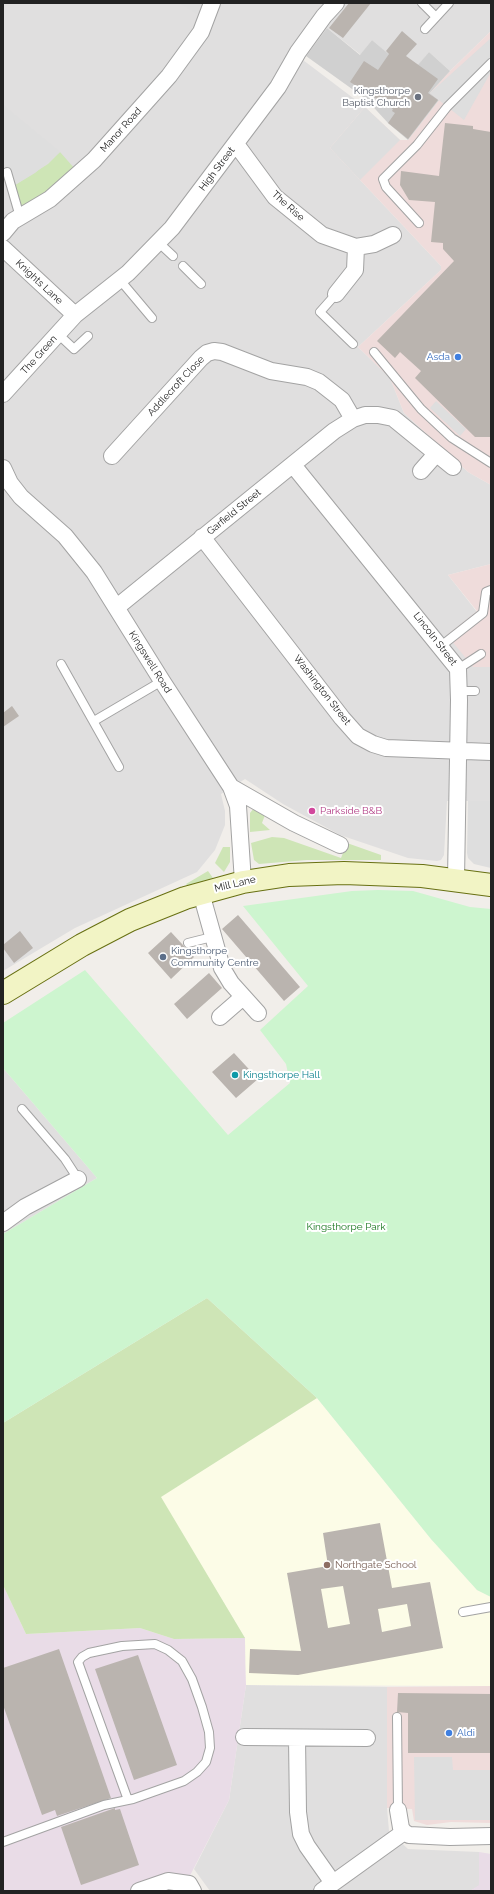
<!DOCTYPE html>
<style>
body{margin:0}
#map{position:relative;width:494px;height:1894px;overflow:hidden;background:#f1eeea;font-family:Raleway,sans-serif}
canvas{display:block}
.frame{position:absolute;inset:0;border:4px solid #222;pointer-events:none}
</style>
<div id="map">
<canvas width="494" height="1894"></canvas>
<div class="frame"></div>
</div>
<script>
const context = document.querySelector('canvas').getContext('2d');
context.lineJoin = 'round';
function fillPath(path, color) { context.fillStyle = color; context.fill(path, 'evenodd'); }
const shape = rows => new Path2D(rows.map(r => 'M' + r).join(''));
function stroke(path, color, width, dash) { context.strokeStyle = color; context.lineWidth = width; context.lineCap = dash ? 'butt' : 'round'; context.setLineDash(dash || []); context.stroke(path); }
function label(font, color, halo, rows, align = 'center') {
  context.font = font + ' Raleway,sans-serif'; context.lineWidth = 4; context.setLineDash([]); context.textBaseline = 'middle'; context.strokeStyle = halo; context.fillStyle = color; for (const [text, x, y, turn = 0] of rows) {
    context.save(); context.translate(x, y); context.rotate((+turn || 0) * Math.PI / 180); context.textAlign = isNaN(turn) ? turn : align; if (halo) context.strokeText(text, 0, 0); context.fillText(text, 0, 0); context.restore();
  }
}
const residential = shape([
 [3,3,491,3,491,31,450,71,429,52,411,74,372,40,361,55,327,28,303,60,365,107,330,148,441,266,441,270,358,347,390,378,404,413,468,472,491,485,491,564,448,575,477,612,473,667,491,667,491,801,447,801,444,855,441,860,437,861,408,858,340,835,283,804,245,779,221,794,225,811,225,825,215,850,197,872,75,928,3,971],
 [3,1068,97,1178,3,1234],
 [246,1685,387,1687,387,1808,389,1831,408,1849,479,1852,479,1886,470,1891,210,1891,194,1869,229,1800]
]);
const commercial = shape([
 [491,31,491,485,468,472,404,413,390,378,358,347,441,270,441,266,330,148,365,107,400,140,408,140,439,100,430,93,450,71],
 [491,564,491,667,473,667,447,635,477,611,448,575],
 [491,1686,491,1823,451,1822,427,1825,414,1821,412,1809,387,1808,387,1687]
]);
const industrial = shape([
 [3,1585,26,1634,140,1628,174,1639,245,1638,246,1685,229,1800,182,1891,3,1891],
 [479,1852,491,1854,491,1891,470,1891,479,1885]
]);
const education = shape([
 [317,1398,431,1539,477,1590,491,1597,491,1686,246,1685,245,1638,160,1497]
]);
const religious = shape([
 [327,28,360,55,372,40,411,73,429,52,450,71,430,93,439,100,408,140,388,123,366,99,306,56]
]);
const grass = shape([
 [60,152,75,169,57,186,37,199,21,206,15,185,48,164],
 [254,808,265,815,262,823,270,830,250,832,250,813],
 [272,837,284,838,341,858,347,843,381,855,381,860,307,860,259,864,254,860,251,843],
 [223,847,230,847,230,862,224,872,215,863],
 [208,871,213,878,188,886,186,884],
 [207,1298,317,1398,161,1497,245,1638,174,1639,140,1628,26,1634,3,1585,3,1423]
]);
const park = shape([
 [378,890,413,891,470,907,491,909,491,1597,477,1590,431,1539,317,1398,207,1298,3,1423,3,1234,97,1178,3,1068,3,1023,85,970,228,1135,290,1083,286,1064,260,1030,308,986,243,906,352,891]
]);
const parking = shape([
 [179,3,201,3,197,14],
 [491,38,491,72,464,120,430,93],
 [3,105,60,152,35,173,15,185,7,188,3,177],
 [365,107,400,140,360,180,330,148],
 [436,401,466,429,460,436,430,408],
 [468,801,491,801,491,868,474,864,468,858,467,853],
 [414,1757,452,1757,453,1770,491,1770,491,1820,415,1820]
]);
const building = shape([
 [349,3,371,3,343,38,329,28],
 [402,31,417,44,406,56,438,79,428,93,438,100,408,139,388,123,395,113,392,111,393,109,350,82,364,61,378,70,389,54,386,51],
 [445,123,473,126,473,129,491,132,491,437,475,437,415,378,421,371,400,352,395,358,377,341,454,261,443,249,443,243,431,242,435,202,409,200,400,185,401,171,439,176],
 [12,706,19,716,3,727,3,713],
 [238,915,300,987,284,1001,222,929],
 [20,931,33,948,14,963,3,948,3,945],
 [171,932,194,957,171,979,148,953],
 [209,973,222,988,187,1019,174,1004],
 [234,1053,258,1079,236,1098,212,1072],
 [380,1523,392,1588,430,1582,443,1648,298,1675,249,1673,250,1649,301,1651,287,1573,328,1566,323,1533],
 [343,1586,350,1624,328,1628,321,1589],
 [407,1604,411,1626,382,1632,378,1609],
 [59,1649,111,1798,57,1816,55,1810,42,1815,3,1705,3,1668],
 [138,1655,177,1765,134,1780,95,1669],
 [398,1693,491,1694,491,1753,408,1753,408,1713,397,1712],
 [115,1808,115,1810,120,1809,139,1865,81,1885,61,1827]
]);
const lane = shape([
 [422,3,436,17],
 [425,29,449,3],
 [7,172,20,217],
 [419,223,386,187,383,179,417,145,447,107,491,63],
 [158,242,173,256],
 [183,266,201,284],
 [120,280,152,318],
 [336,294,320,312,353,344],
 [58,334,74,349,88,336],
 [374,352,421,409,452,438,491,463],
 [441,646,483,613,486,592,491,590],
 [61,664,119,767],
 [458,669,481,654],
 [459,691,475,691],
 [94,721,162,681],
 [188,943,212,937],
 [22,1109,65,1159,78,1179],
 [463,1612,491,1607],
 [397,1717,398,1810],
 [3,1842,104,1805,128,1800,133,1799,184,1781,197,1772,206,1762,210,1748,209,1732,202,1707,192,1679,182,1661,168,1650,155,1644,122,1646,89,1653,82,1657,78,1662,128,1800]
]);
const street = shape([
 [236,144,275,197,322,235,356,247],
 [3,233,13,221,50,199,94,160,169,76,201,32,212,3],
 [3,248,75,315],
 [336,294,355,270,356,247,374,244,393,235],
 [3,394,75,315,128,273,172,228,278,87,298,52,324,16,336,3],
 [112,456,201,358,207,353,214,351,222,352,271,371,307,377,319,382,342,400,353,419],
 [293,465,458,669,459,700,456,879],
 [3,468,10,483,21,497,65,536,94,572,162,681,231,787,238,806,243,882],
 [421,471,436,454],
 [202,537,342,718,358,736,373,744,386,748,491,752],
 [117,607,334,431,353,419,365,415,378,415,393,418,453,467],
 [231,787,294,823,340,845],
 [201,893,222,968,231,983,258,1013],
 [220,1017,243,997],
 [3,1223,25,1207,78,1179],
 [244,1737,367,1738],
 [297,1738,298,1812,301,1834,307,1846,333,1883],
 [398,1810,401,1828,404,1832,409,1835,450,1837,491,1836],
 [139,1891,168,1881,189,1884,193,1891],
 [322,1891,404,1832]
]);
const secondary = shape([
 [3,993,82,945,130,920,185,898,243,882,289,875,344,873,422,876,491,885]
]);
const markers = [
 [418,97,4,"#6b7280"],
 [458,357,4,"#3f7fe0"],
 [312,811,4,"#d1479c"],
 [163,957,4,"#5c6f8a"],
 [235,1075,4,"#0f9aa8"],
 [327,1565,4,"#8d6e63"],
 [449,1733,4,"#3f7fe0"]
];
const worshipNames = [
 ["Kingsthorpe",410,91],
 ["Baptist Church",410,103]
];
const streetNames = [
 ["Manor Road",121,130,-48],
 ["High Street",217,169,-53],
 ["The Rise",288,206,42],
 ["Knights Lane",39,282,43],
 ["The Green",39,355,-48],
 ["Addlecroft Close",176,386,-47],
 ["Garfield Street",234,512,-39],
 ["Lincoln Street",435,639,52],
 ["Kingswell Road",150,662,58],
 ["Washington Street",322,690,52],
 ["Mill Lane",235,884,-13]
];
const shopNames = [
 ["Asda",450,357],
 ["Aldi",457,1733,"left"]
];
const hotelNames = [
 ["Parkside B&B",320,811]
];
const serviceNames = [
 ["Kingsthorpe",171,951],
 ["Community Centre",171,963]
];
const cultureNames = [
 ["Kingsthorpe Hall",243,1075]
];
const parkNames = [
 ["Kingsthorpe Park",346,1227]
];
const educationNames = [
 ["Northgate School",335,1565]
];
fillPath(residential, '#e0dfdf');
fillPath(commercial, '#efdcdb');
fillPath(industrial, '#e9dce7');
fillPath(education, '#fcfce7');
fillPath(religious, '#d0d0d0');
fillPath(grass, '#cee5b6');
fillPath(park, '#cdf5cf');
fillPath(parking, '#dedede');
fillPath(building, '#bab4af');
stroke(lane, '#a3a3a3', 10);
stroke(street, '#a3a3a3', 18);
stroke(secondary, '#687012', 24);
stroke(lane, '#fff', 8);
stroke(street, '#fff', 16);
stroke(secondary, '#f2f4c5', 22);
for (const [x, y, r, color] of markers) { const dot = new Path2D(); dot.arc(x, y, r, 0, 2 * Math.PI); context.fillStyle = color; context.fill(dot); stroke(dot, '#fff', 1.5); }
label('10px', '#5b616d', '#fff', worshipNames, 'right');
label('10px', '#222', '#fff', streetNames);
label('10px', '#366cbe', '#fff', shopNames, 'right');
label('10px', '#b23c85', '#fff', hotelNames, 'left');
label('10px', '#4e5e75', '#fff', serviceNames, 'left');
label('10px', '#0d838f', '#fff', cultureNames, 'left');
label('10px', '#19771f', '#fff', parkNames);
label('10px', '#785e54', '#fff', educationNames, 'left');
</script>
